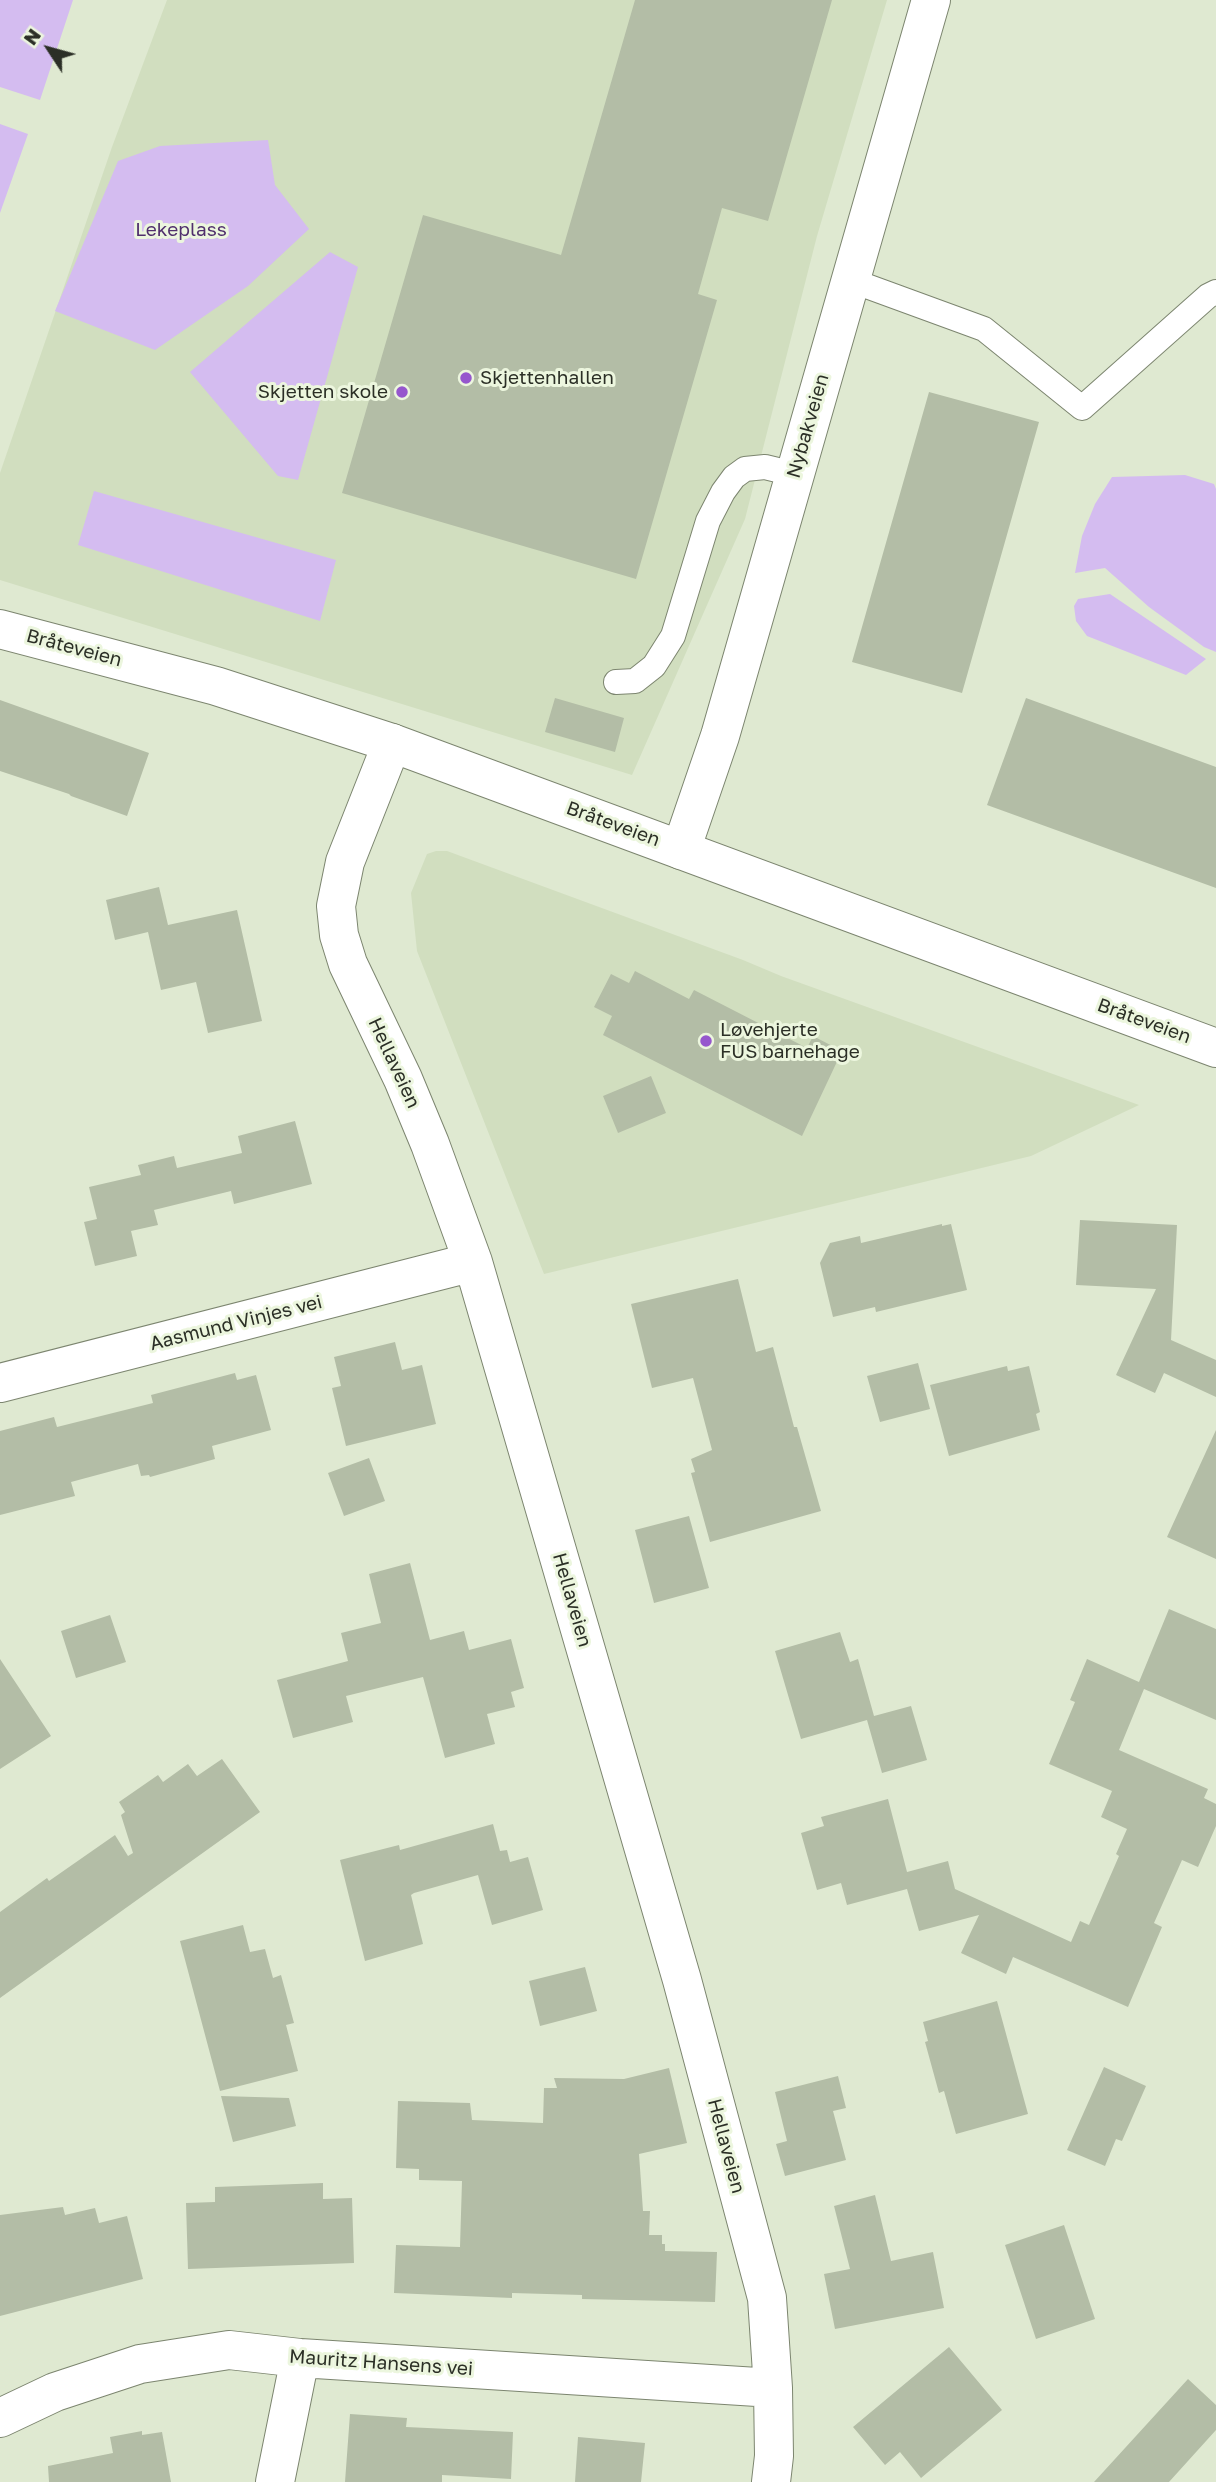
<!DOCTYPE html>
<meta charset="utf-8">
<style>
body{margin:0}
#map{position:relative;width:1216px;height:2482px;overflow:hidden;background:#dfe9d1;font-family:"Golos Text",sans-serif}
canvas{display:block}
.north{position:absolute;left:14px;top:14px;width:70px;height:70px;-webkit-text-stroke:5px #ecf6de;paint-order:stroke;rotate:306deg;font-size:19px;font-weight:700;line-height:28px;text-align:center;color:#2b2f26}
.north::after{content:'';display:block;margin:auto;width:24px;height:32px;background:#2b2f26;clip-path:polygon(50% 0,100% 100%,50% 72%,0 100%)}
</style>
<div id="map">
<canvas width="1216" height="2482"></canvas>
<div class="north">N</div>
</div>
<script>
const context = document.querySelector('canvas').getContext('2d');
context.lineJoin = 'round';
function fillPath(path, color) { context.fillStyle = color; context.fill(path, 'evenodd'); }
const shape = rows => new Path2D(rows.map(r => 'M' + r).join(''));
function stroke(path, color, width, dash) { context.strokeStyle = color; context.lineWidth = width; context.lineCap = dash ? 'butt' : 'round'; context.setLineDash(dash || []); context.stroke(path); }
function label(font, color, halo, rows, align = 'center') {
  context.font = font + ' "Golos Text",sans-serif'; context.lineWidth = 6; context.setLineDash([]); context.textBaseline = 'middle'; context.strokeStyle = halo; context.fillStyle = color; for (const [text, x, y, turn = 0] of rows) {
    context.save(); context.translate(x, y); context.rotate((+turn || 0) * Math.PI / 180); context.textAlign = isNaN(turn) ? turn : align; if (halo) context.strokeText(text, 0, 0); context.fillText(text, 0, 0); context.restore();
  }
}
const built = shape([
 [167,0,887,0,817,236,745,519,632,775,0,580,0,473,112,147],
 [436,851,447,851,743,960,781,976,1139,1105,1031,1156,544,1274,417,951,411,893,427,854]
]);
const green = shape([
 [0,0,73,0,40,100,0,87],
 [0,124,28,134,0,213],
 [268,140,275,185,309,229,248,286,155,350,55,311,118,161,160,146],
 [330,252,358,267,298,480,278,476,190,372],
 [1185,475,1214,484,1216,489,1216,652,1204,647,1149,607,1105,568,1075,573,1082,536,1095,504,1112,477],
 [94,491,336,560,320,621,78,545],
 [1110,594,1206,659,1186,675,1087,636,1076,621,1074,606,1078,599]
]);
const building = shape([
 [635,0,832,0,768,221,722,208,698,294,717,300,636,579,342,493,423,215,561,255],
 [929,392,1039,422,962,693,852,662],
 [555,698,624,718,615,752,545,732],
 [1026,698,1216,767,1216,888,987,805],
 [0,700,149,753,127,816,71,796,69,794,0,771],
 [159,887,168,925,237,910,262,1021,208,1033,196,982,161,990,148,932,115,940,106,900],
 [635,971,689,999,694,990,807,1048,813,1036,842,1051,802,1136,603,1035,612,1016,594,1007,611,974,629,983],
 [651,1076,666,1113,618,1133,603,1096],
 [295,1121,312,1184,234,1204,231,1191,154,1210,158,1225,131,1231,137,1256,95,1266,84,1222,97,1219,89,1187,141,1175,138,1165,174,1156,177,1168,242,1153,238,1136],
 [1080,1220,1177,1225,1171,1340,1216,1360,1216,1397,1164,1373,1155,1393,1116,1375,1156,1289,1076,1285],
 [942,1224,942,1226,951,1224,967,1290,876,1312,875,1307,833,1317,820,1263,830,1243,860,1236,861,1243],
 [738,1279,756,1352,773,1347,794,1427,797,1427,821,1511,710,1542,691,1473,695,1472,691,1459,712,1450,693,1378,652,1388,631,1304],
 [395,1342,402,1370,422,1365,436,1424,346,1446,332,1388,341,1386,334,1357],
 [918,1363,930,1409,880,1422,867,1376],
 [1007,1366,1008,1371,1029,1366,1040,1412,1036,1414,1040,1430,949,1456,930,1385],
 [235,1373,237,1380,256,1375,271,1430,212,1446,215,1459,150,1477,149,1475,141,1476,138,1464,71,1482,75,1496,0,1515,0,1431,54,1417,57,1427,153,1403,151,1395],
 [1216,1430,1216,1559,1167,1537],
 [369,1458,385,1501,344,1516,328,1473],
 [689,1516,709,1588,654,1603,635,1530],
 [410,1563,430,1640,464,1631,469,1650,511,1639,524,1688,511,1692,515,1707,487,1714,495,1744,445,1758,423,1677,346,1696,353,1722,293,1738,277,1680,348,1661,341,1633,381,1623,369,1574],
 [1169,1609,1216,1629,1216,1720,1144,1689,1119,1750,1208,1789,1204,1798,1216,1804,1216,1826,1198,1867,1182,1860,1154,1923,1162,1927,1128,2007,1013,1957,1006,1974,961,1953,979,1915,919,1931,907,1889,847,1905,841,1883,817,1890,801,1833,824,1826,821,1817,888,1799,907,1872,948,1861,955,1889,1071,1942,1080,1921,1089,1925,1119,1856,1116,1854,1127,1829,1101,1817,1112,1791,1049,1764,1075,1702,1070,1700,1087,1659,1139,1682],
 [110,1615,126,1662,76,1678,61,1631],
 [840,1632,850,1662,858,1659,874,1716,911,1706,927,1760,882,1773,867,1720,801,1739,775,1651],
 [0,1659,51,1736,0,1769],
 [222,1759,260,1812,0,1998,0,1912,47,1878,49,1881,115,1835,128,1856,133,1853,121,1815,125,1812,119,1802,158,1775,163,1782,188,1764,197,1776],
 [493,1824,500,1851,507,1850,510,1862,528,1857,543,1910,492,1925,478,1875,414,1893,411,1895,423,1944,365,1961,340,1860,399,1845,400,1850],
 [243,1925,250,1952,265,1949,273,1978,281,1975,294,2023,286,2025,298,2071,220,2091,180,1941],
 [585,1967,597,2011,540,2026,529,1981],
 [997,2001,1028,2114,956,2134,944,2091,939,2093,925,2042,928,2041,923,2022],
 [1104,2067,1146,2086,1122,2141,1116,2139,1105,2166,1067,2150],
 [669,2068,687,2143,639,2154,643,2211,650,2211,649,2235,662,2235,662,2244,665,2244,665,2251,717,2252,715,2302,582,2299,582,2295,512,2293,512,2298,394,2293,396,2245,460,2247,462,2181,419,2180,419,2169,396,2168,398,2101,470,2103,472,2120,543,2123,544,2088,557,2088,554,2078,624,2079],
 [838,2076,846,2108,833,2111,846,2160,785,2176,776,2144,787,2141,775,2092],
 [221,2096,289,2098,296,2126,233,2142],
 [323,2183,323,2199,352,2198,354,2263,188,2269,186,2203,215,2202,215,2187],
 [875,2195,891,2261,933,2252,944,2308,835,2329,824,2274,850,2269,834,2206],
 [63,2207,65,2215,95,2208,99,2223,127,2216,143,2279,0,2316,0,2215],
 [1064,2225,1095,2319,1036,2339,1005,2245],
 [949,2347,1002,2410,921,2478,900,2452,885,2465,853,2427],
 [1188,2379,1216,2405,1216,2430,1169,2482,1094,2482],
 [350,2414,407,2418,406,2427,513,2432,511,2479,442,2475,442,2482,345,2482],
 [142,2431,142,2435,162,2432,171,2482,49,2482,48,2466,113,2453,110,2437],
 [578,2437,645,2443,641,2482,575,2482]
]);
const service = shape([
 [850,280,984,329,1082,408,1208,296,1216,292],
 [616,682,635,681,654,666,673,636,708,521,723,492,734,477,745,469,765,467,794,474]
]);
const minor = shape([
 [392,743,345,862,336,906,339,935,348,964,403,1079,430,1144,473,1262,682,1980,767,2298,773,2388,774,2456,771,2482],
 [681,850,720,736,931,0],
 [0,1383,473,1262],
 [0,2418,55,2392,140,2364,229,2350,300,2358,773,2388],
 [275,2482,300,2358]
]);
const secondary = shape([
 [0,629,216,686,392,743,1216,1048]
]);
const markers = [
 [466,378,7,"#9657cd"],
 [402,392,7,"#9657cd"],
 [706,1041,7,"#9657cd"]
];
const parkNames = [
 ["Lekeplass",181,230]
];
const poiNames = [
 ["Skjettenhallen",480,378],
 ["Skjetten skole",388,392,"right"],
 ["Løvehjerte",720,1030],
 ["FUS barnehage",720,1052]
];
const streetNames = [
 ["Nybakveien",808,426,-74],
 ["Bråteveien",74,648,15],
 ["Bråteveien",613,824,20],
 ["Bråteveien",1144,1021,20],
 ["Hellaveien",394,1063,65],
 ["Aasmund Vinjes vei",236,1323,-14],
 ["Hellaveien",572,1600,74],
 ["Hellaveien",726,2146,75],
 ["Mauritz Hansens vei",381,2363,4]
];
fillPath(built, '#d1debf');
fillPath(green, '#d4bcf0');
fillPath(building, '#b3bda6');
stroke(service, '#7c856f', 26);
stroke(minor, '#7c856f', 40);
stroke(secondary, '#7c856f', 40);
stroke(service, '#fff', 24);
stroke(minor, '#fff', 38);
stroke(secondary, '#fff', 38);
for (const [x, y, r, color] of markers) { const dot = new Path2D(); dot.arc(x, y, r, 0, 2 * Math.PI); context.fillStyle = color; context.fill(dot); stroke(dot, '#ecf6de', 2.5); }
label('19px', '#502f6d', '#ecf6de', parkNames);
label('19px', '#2b2f26', '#ecf6de', poiNames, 'left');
label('19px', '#2b2f26', '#ecf6de', streetNames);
</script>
